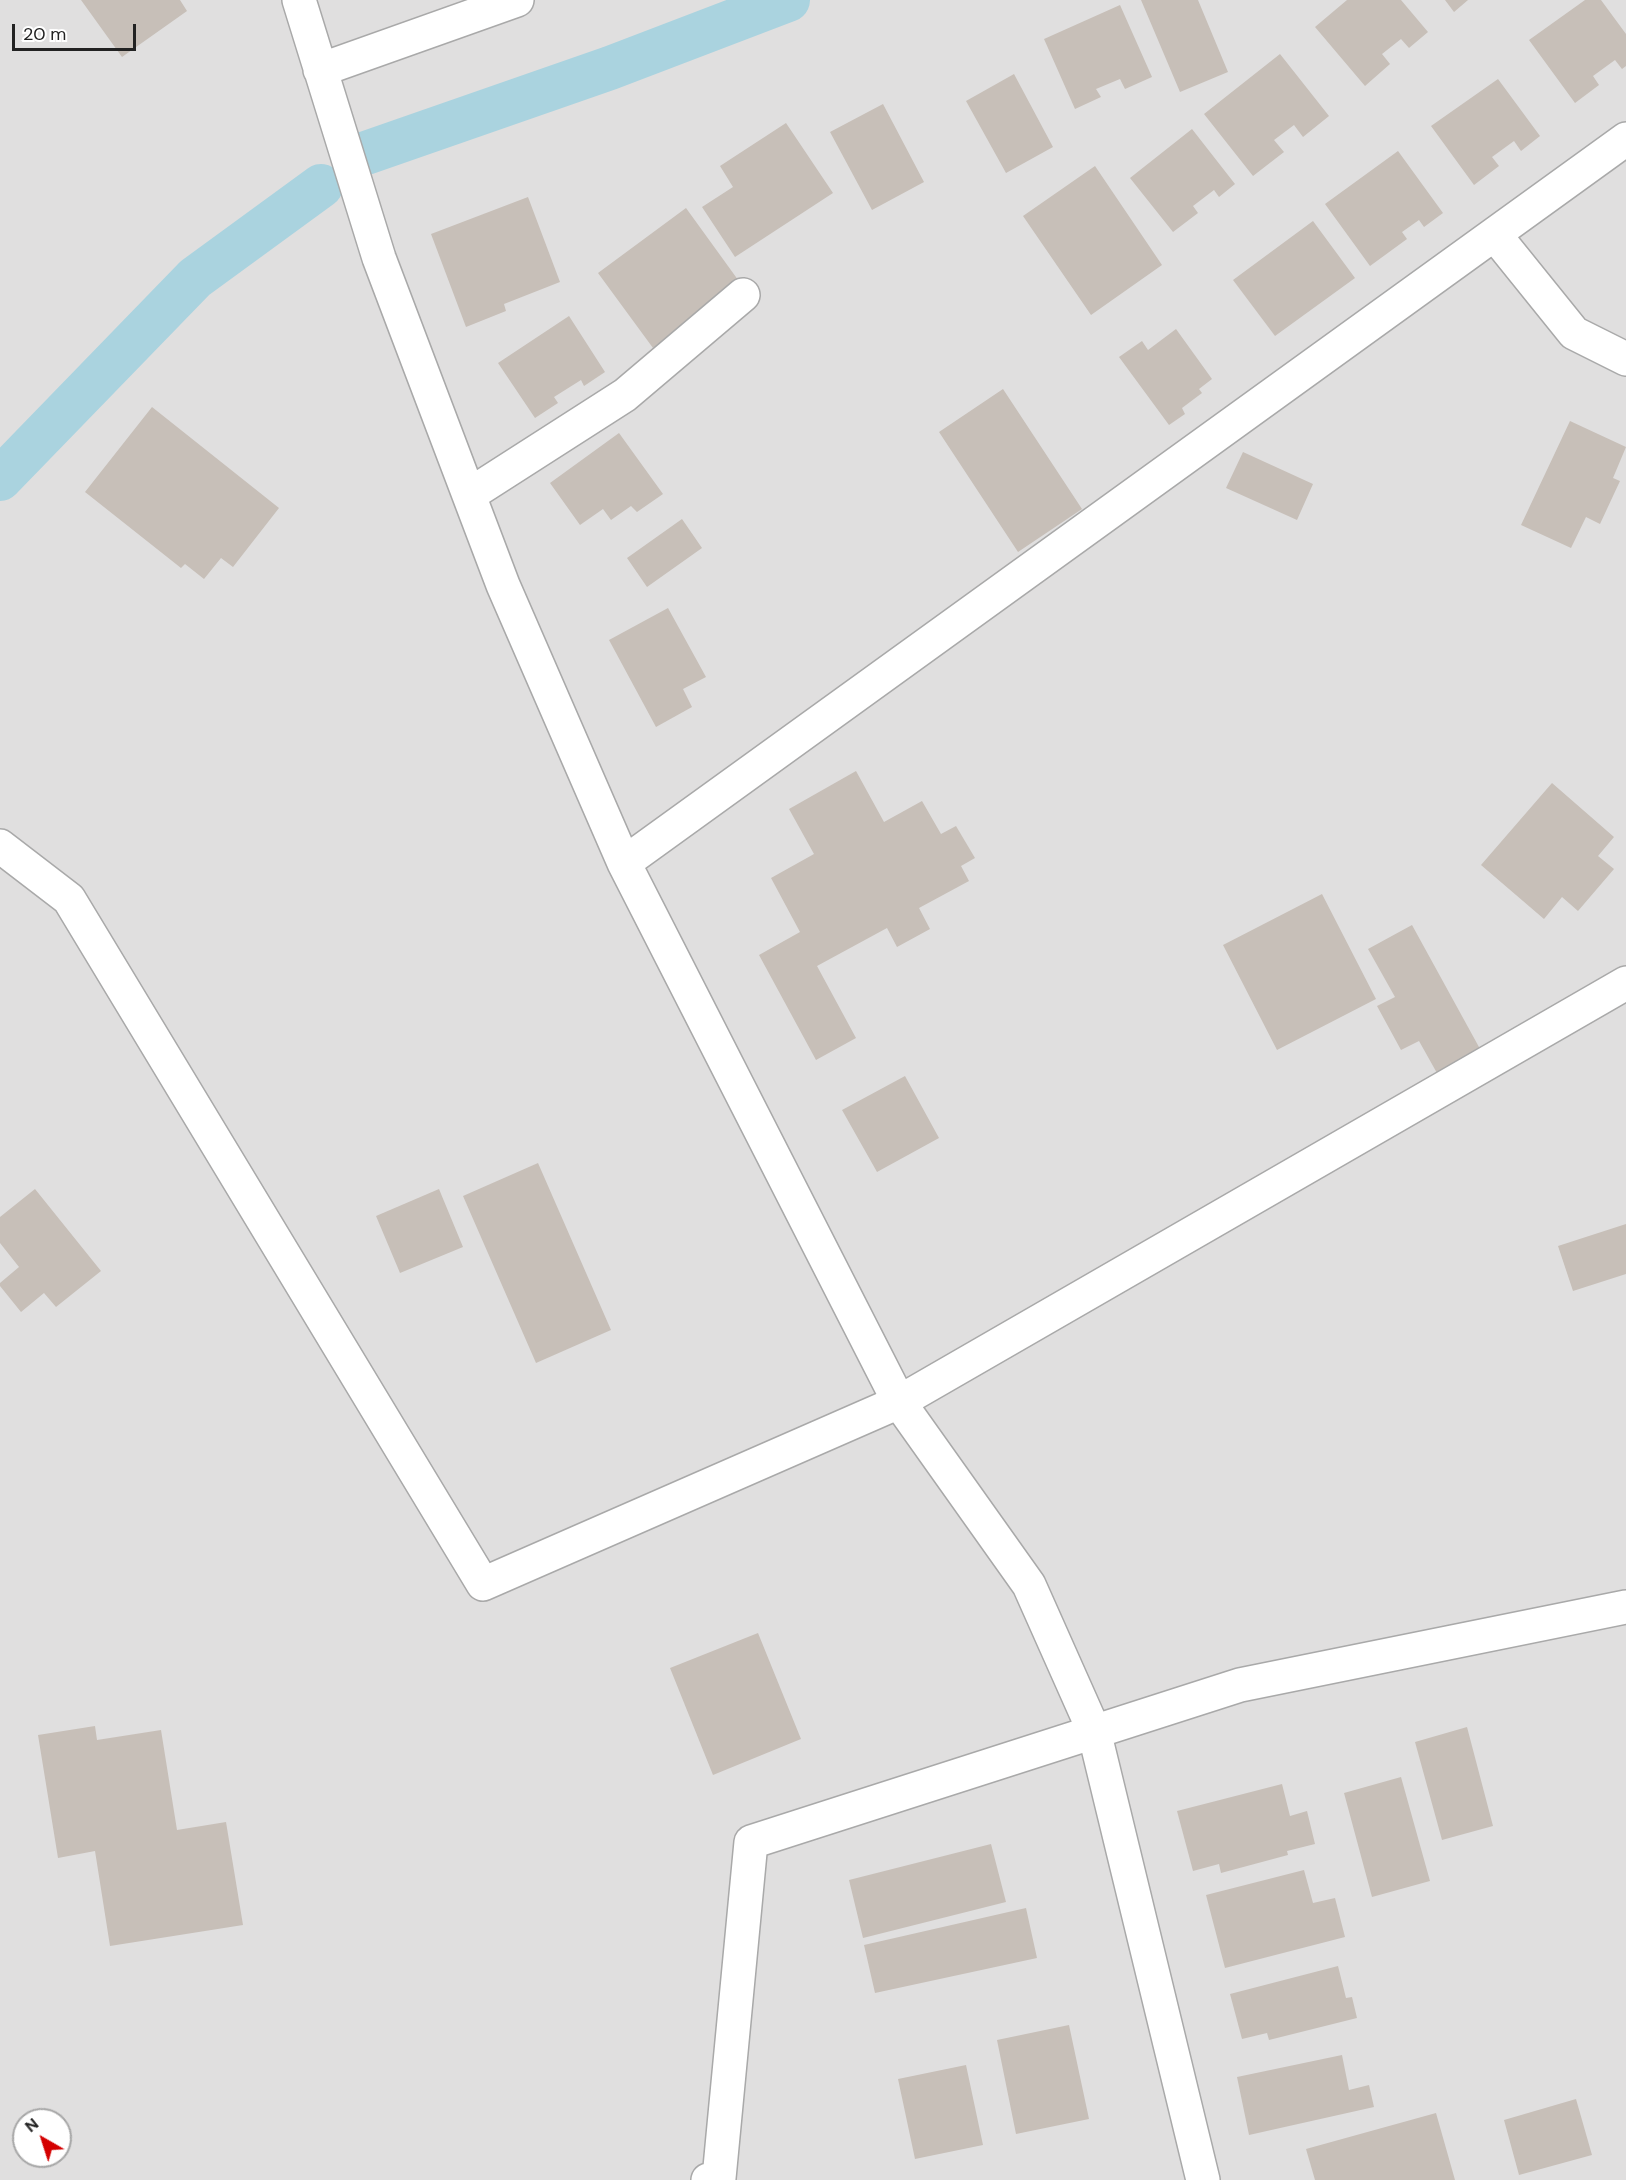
<!DOCTYPE html>
<style>
body{margin:0}
#map{position:relative;width:1626px;height:2180px;overflow:hidden;background:#f2efe9;font-family:"DM Sans",sans-serif}
canvas{display:block}
.north{position:absolute;left:12px;top:2108px;width:60px;height:60px;box-sizing:border-box;background:#fff;border:2px solid #a7a7a7;border-radius:50%;rotate:321deg;font-size:16px;font-weight:700;line-height:24px;text-align:center;color:#222}
.north::after{content:'';display:block;margin:auto;width:21px;height:27px;background:#d40000;clip-path:polygon(50% 0,100% 100%,50% 72%,0 100%)}
.scale{position:absolute;left:12px;top:24px;width:124px;height:27px;box-sizing:border-box;border:3px solid #222;border-top:0;padding-left:8px;font-size:18px;line-height:21px;white-space:nowrap;color:#222;-webkit-text-stroke:4px #fff;paint-order:stroke}
</style>
<div id="map">
<canvas width="1626" height="2180"></canvas>
<div class="north">N</div>
<div class="scale">20 m</div>
</div>
<script>
const context = document.querySelector('canvas').getContext('2d');
context.lineJoin = 'round';
function fillPath(path, color) { context.fillStyle = color; context.fill(path, 'evenodd'); }
const shape = rows => new Path2D(rows.map(r => 'M' + r).join(''));
function stroke(path, color, width, dash) { context.strokeStyle = color; context.lineWidth = width; context.lineCap = dash ? 'butt' : 'round'; context.setLineDash(dash || []); context.stroke(path); }
const residential = shape([
 [0,0,1626,0,1626,2180,0,2180],
 [24,2120,60,2120,60,2156,24,2156]
]);
const canal = shape([
 [366,153,610,68,788,0],
 [0,479,195,278,321,186]
]);
const building = shape([
 [81,0,180,0,187,11,122,57],
 [1141,0,1198,0,1228,72,1180,92],
 [1347,0,1401,0,1428,32,1409,48,1401,39,1382,54,1390,64,1365,86,1315,27],
 [1445,0,1468,0,1454,12],
 [1585,0,1601,0,1626,34,1626,66,1622,69,1615,60,1593,76,1599,85,1575,103,1529,40],
 [1120,5,1152,77,1125,89,1120,79,1096,89,1101,97,1075,109,1044,39],
 [1280,54,1329,116,1303,137,1294,125,1274,140,1284,152,1253,176,1204,114],
 [1014,74,1053,147,1006,173,966,101],
 [1498,79,1540,136,1521,151,1514,141,1492,157,1499,166,1474,185,1431,126],
 [883,104,924,182,872,210,830,132],
 [786,123,833,193,735,257,702,207,733,187,720,166],
 [1192,129,1235,184,1219,197,1214,190,1193,206,1198,213,1173,232,1130,178],
 [1398,151,1443,213,1424,227,1419,220,1402,232,1407,239,1370,266,1325,204],
 [1095,166,1162,265,1091,315,1023,216],
 [528,197,560,282,504,304,506,311,466,327,431,234],
 [686,208,741,284,653,348,598,273],
 [1313,221,1355,278,1275,336,1233,280],
 [569,316,605,372,584,386,581,380,554,397,558,403,535,418,498,363],
 [1176,329,1212,379,1199,389,1202,393,1182,408,1185,414,1169,425,1119,357,1142,341,1148,350],
 [1003,389,1082,509,1018,552,939,432],
 [152,407,279,508,233,567,221,558,204,579,185,564,181,568,85,492],
 [1570,421,1626,447,1613,478,1620,481,1600,524,1586,517,1571,548,1521,525],
 [619,433,663,494,637,512,631,506,611,520,603,509,580,525,550,483],
 [1243,452,1313,484,1297,520,1226,488],
 [682,519,702,548,647,587,627,558],
 [668,608,706,677,683,689,692,707,656,727,609,640],
 [856,771,884,822,922,801,941,834,956,826,975,858,961,866,969,881,919,908,930,929,897,947,887,928,817,966,856,1038,816,1060,759,955,800,932,771,878,814,854,789,809],
 [1552,783,1614,837,1598,856,1614,869,1578,911,1562,897,1544,919,1481,865],
 [1322,894,1376,999,1277,1050,1223,945],
 [1412,925,1485,1058,1442,1082,1419,1041,1401,1050,1377,1006,1395,997,1368,949],
 [905,1076,939,1138,877,1172,842,1110],
 [538,1163,611,1330,536,1363,463,1196],
 [35,1189,101,1271,56,1307,44,1293,21,1312,0,1286,0,1283,19,1267,0,1243,0,1217],
 [439,1189,463,1247,400,1273,376,1216],
 [1626,1224,1626,1274,1573,1291,1558,1246],
 [758,1633,801,1739,713,1775,670,1668],
 [95,1726,97,1740,161,1730,177,1830,226,1822,243,1925,110,1946,95,1851,58,1858,38,1735],
 [1467,1727,1493,1826,1442,1840,1415,1742],
 [1401,1777,1430,1881,1372,1897,1344,1793],
 [1282,1784,1290,1816,1307,1811,1315,1844,1287,1851,1288,1855,1221,1873,1219,1864,1193,1871,1177,1811],
 [991,1844,1006,1902,863,1938,849,1880],
 [1304,1870,1313,1903,1335,1898,1345,1937,1225,1968,1206,1895],
 [1026,1908,1037,1958,875,1993,864,1945],
 [1338,1966,1346,1998,1352,1997,1357,2018,1269,2040,1267,2033,1242,2039,1230,1994],
 [1069,2025,1089,2119,1016,2134,997,2040],
 [1342,2055,1349,2090,1369,2085,1374,2107,1249,2135,1237,2077],
 [966,2065,983,2145,915,2159,898,2079],
 [1576,2099,1592,2155,1519,2175,1504,2120],
 [1436,2113,1455,2180,1315,2180,1306,2149]
]);
const street = shape([
 [299,0,379,258,503,585,624,863,899,1402,1029,1585,1094,1731,1203,2180],
 [320,70,517,0],
 [1495,235,1574,333,1626,359],
 [469,495,625,395,743,295],
 [0,846,69,899,483,1584,899,1402,1626,983],
 [624,863,1626,139],
 [708,2180,719,2178,751,1842,1240,1685,1626,1607]
]);
fillPath(residential, '#e0dfdf');
stroke(canal, '#aad3df', 44);
fillPath(building, '#c7bfb8');
stroke(street, '#a9a9a9', 36);
stroke(street, '#fff', 33);
</script>
